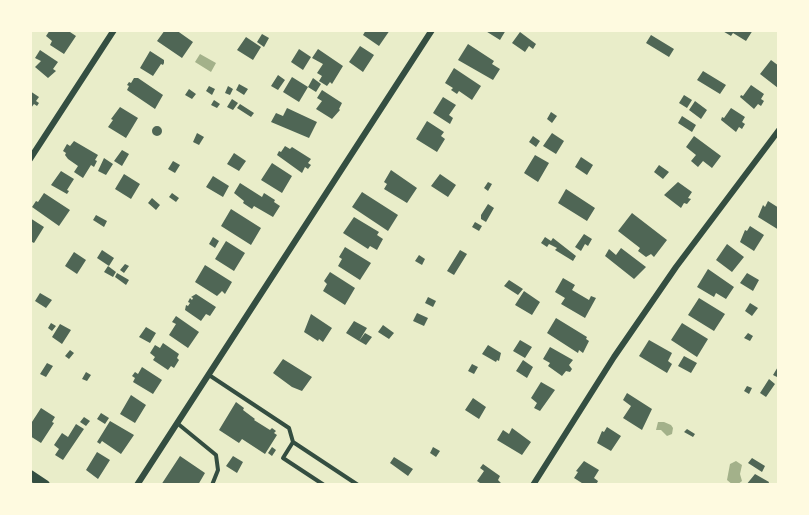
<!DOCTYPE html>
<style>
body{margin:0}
#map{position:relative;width:809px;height:515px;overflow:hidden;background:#e9edc9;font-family:"PT Sans Narrow",sans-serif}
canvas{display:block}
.frame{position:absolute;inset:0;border:32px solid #fefae0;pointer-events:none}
</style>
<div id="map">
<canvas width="809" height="515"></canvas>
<div class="frame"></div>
</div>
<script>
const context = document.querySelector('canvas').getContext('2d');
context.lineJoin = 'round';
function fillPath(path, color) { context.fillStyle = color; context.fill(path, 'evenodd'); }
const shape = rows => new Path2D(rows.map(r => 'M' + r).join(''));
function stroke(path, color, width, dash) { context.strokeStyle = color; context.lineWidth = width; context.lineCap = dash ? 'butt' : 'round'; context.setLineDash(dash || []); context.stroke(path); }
const water = shape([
 [200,54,216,63,211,72,195,62],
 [658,422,664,422,671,425,673,428,672,434,667,436,661,430,656,430],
 [736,461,742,465,740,474,742,481,737,485,733,485,727,480,730,464]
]);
const building = shape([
 [50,30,67,30,76,36,64,54,50,45,52,41,46,36],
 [165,30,176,30,193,42,182,58,157,41],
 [366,30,390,30,379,46,363,35],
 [484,30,506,30,500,40],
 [721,30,753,30,746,41,733,33,731,36],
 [520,32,536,44,533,49,529,46,525,52,512,43],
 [262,34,269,38,264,47,257,42],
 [651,35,674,49,669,57,646,43],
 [246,37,261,47,253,60,237,50],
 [468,44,494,61,492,64,500,69,493,80,458,60],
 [360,46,374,55,363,72,349,62],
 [299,49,311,57,303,70,291,62],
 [318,49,343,66,332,84,330,82,327,86,319,81,322,76,317,73,323,64,312,58],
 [40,50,58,62,53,69,56,71,48,78,35,67,41,61,35,58],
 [150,51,164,60,164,63,163,65,161,64,153,76,140,68],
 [771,60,779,66,778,88,760,74],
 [454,68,481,86,472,100,459,91,457,94,451,90,453,88,445,83],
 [703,71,726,85,720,94,697,80],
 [278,75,285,80,278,90,271,86],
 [292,77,308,87,299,102,283,92],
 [134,78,138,78,163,95,155,109,127,90,129,86,127,85,129,82,131,83],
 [313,78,321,84,316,92,308,87],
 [239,84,248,89,244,95,236,90],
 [751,85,764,94,761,99,764,101,761,106,758,104,754,109,740,97,741,95,743,96],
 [209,86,215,89,212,95,206,91],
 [228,86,233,89,230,95,225,93],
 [189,89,196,94,192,99,185,95],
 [322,90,342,103,339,109,340,110,332,119,316,109,322,101,317,98],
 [30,91,39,97,36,101,39,103,37,106,34,104,31,108],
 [684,95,692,100,687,108,679,103],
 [443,97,456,105,449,115,453,118,450,124,433,113],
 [232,99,238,103,233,110,227,107],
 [214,100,220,104,217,108,211,105],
 [695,101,707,110,701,119,689,110],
 [240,104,254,113,251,117,237,108],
 [120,107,138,118,126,138,108,127,113,120,111,119],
 [287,108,317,122,309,138,271,122,276,113,283,116],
 [731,108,745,117,742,122,745,124,742,129,739,127,736,132,721,120,722,117,724,118],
 [551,112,557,116,552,123,547,119],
 [682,116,696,125,692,132,678,123],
 [427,121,444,132,441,136,445,139,437,152,416,139],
 '152 131a5 5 0 1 1 10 0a5 5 0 1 1-10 0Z',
 [197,133,204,137,199,145,193,142],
 [552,133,564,141,556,154,543,146],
 [533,136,540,141,536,147,529,142],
 [694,136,721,156,712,168,703,161,698,167,691,161,696,155,686,147],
 [74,141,98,155,95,160,97,161,94,167,91,165,83,178,74,172,78,166,68,159,65,155,66,153,63,151,67,144,70,146],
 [285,146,290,149,292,147,311,159,308,163,311,165,308,169,305,167,302,173,277,155,279,151,281,152],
 [122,150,129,154,122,166,114,161],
 [234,153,246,161,239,171,227,164],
 [535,155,549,163,538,182,524,173],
 [581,157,593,165,587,175,575,167],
 [104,158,113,164,106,175,98,171],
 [173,161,180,165,175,173,168,169],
 [272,163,292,176,282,193,261,180],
 [659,165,669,172,663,179,654,172],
 [391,170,417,188,407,203,384,189,387,184,384,182],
 [61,171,74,179,67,190,69,191,67,194,51,185],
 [124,174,140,184,131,199,115,189],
 [440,174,456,185,448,197,431,186],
 [213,176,229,186,223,197,206,187],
 [488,182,492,184,488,191,484,188],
 [678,182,692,192,688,198,691,199,687,204,684,203,681,208,664,195],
 [240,183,262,197,264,193,275,200,274,202,280,206,273,217,254,206,252,209,243,203,244,201,234,193],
 [566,189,595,208,587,221,558,203],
 [362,192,398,215,388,231,352,207],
 [44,193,70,210,59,226,32,207,36,201,38,202],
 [172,193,179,198,176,202,169,197],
 [152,198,160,205,156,210,148,203],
 [768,201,779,208,779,230,758,217,763,205,765,207],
 [488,204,494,208,486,222,481,219,481,215],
 [231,209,261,228,251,245,221,226],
 [632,213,667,240,654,257,651,254,646,257,638,251,640,248,618,231],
 [96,215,107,221,104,227,93,220],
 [354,217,379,232,377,235,383,239,377,250,370,246,368,249,343,233],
 [30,218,44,227,34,243,30,241],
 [475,222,482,226,479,231,472,227],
 [750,226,764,235,754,251,740,242,745,230,747,231],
 [584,234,592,239,588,246,585,244,581,251,575,247],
 [213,237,219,241,215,248,209,244],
 [545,237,551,241,553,238,576,256,573,261,555,250,557,248,549,244,547,247,541,243],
 [226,241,245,253,234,271,215,259],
 [727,244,744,257,732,272,716,260],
 [345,247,371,263,360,280,338,266,342,259,339,257],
 [621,248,646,267,634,279,605,256,609,249,616,255],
 [102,250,114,258,109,266,97,258],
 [460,250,467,254,454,275,447,271],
 [74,252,86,260,77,274,65,266],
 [419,255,425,259,422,265,415,261],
 [125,264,129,266,124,273,120,270],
 [205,265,232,282,225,294,222,291,217,296,195,282],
 [108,266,116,272,113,277,104,272],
 [708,269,734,287,726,299,716,293,714,297,697,287],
 [330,272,355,288,345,305,323,291,327,284,324,281],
 [117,273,129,280,126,285,115,277],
 [747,273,759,280,753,291,740,283],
 [563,278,575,285,572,290,589,300,591,296,596,298,585,318,561,304,565,298,555,292],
 [509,280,523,289,518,295,504,286],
 [524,291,540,302,532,315,515,305],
 [40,293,52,300,46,308,35,301],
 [196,294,216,307,210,316,206,314,201,321,185,310,186,305,188,306,190,303,188,302,190,298,192,300,193,298,191,297],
 [428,297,436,301,433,307,425,303],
 [699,298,725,314,714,331,688,315],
 [750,303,758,308,752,316,745,311],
 [417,313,428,318,424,326,413,321],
 [311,314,332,328,323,342,319,339,318,341,304,332],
 [176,316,199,332,188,348,169,335,176,324,172,322],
 [556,318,587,337,586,339,589,341,583,353,579,350,578,353,547,333],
 [354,321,367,328,359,341,346,333],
 [51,323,56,326,52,331,48,328],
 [682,323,708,339,697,357,671,340],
 [60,324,71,330,62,344,52,337],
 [383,325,394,333,389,339,378,332],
 [146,327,156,333,150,343,139,337],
 [365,333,372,337,366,345,359,341],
 [748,333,753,336,750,341,744,338],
 [520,340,532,347,525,358,513,351],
 [649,340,672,353,668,361,672,364,667,373,639,356],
 [163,343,179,354,177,358,179,360,174,368,171,366,168,370,153,360,155,357,150,353,155,345,160,348],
 [488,345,501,353,499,361,497,360,496,362,482,354],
 [550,347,573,360,569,365,572,369,570,372,566,371,562,376,548,366,550,363,543,359],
 [70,350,74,353,69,359,65,356],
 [684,356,697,363,691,373,678,366],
 [283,359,312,377,302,391,292,387,273,373],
 [523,360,533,367,527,378,516,371],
 [47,363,53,366,46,377,40,374],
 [472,364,478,367,474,374,468,371],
 [779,365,779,378,773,375],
 [142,367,162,380,153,394,133,382,135,378,132,376,135,372,138,374],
 [86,372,91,375,87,381,82,379],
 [769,379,775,384,766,397,760,393],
 [541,382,555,390,540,411,534,408,537,403,531,398],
 [747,386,752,388,749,394,744,391],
 [627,393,652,409,642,430,623,418,631,406,623,400],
 [131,395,146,405,135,423,120,414],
 [473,398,486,407,479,419,465,410],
 [236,402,244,408,243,410,255,419,254,420,270,430,272,428,276,431,274,433,277,435,265,454,242,439,239,443,219,430],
 [41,408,55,417,52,422,54,423,41,443,30,436,30,425],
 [101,413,109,418,105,424,97,419],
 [84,417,90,421,86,426,80,422],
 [110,421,134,435,121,454,102,441,100,444,97,442],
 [76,424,84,429,63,460,55,455,59,449,54,445,62,433,68,437],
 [607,427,621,436,611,451,597,443,602,431,604,432],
 [512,428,531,442,522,455,497,440,503,430,509,434],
 [687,429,695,434,693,437,684,432],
 [272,447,276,450,272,456,268,453],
 [433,447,440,451,436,457,430,453],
 [97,452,110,460,98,479,86,470],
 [180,456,205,473,198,485,161,485],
 [233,456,243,462,237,473,226,466],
 [394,457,413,469,408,476,390,463],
 [752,458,765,466,762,472,748,463],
 [584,461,599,470,594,478,598,481,596,485,585,485,574,478,578,472,576,471],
 [483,464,500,476,498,480,503,485,483,485,477,481,484,471,480,468],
 [755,474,769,482,768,485,746,485]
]);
const service = shape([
 [209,375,289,428,293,442,358,485],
 [177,423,216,455,218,470,212,485],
 [293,442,283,458,324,485]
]);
const minor = shape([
 [30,159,114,30],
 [137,485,432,30],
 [533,485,614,357,676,267,779,130]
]);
const secondary = shape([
 [30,475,45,485]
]);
fillPath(water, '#a3b18a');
fillPath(building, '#4f6655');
stroke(service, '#344e41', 4);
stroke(minor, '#344e41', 6);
stroke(secondary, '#344e41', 10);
</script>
